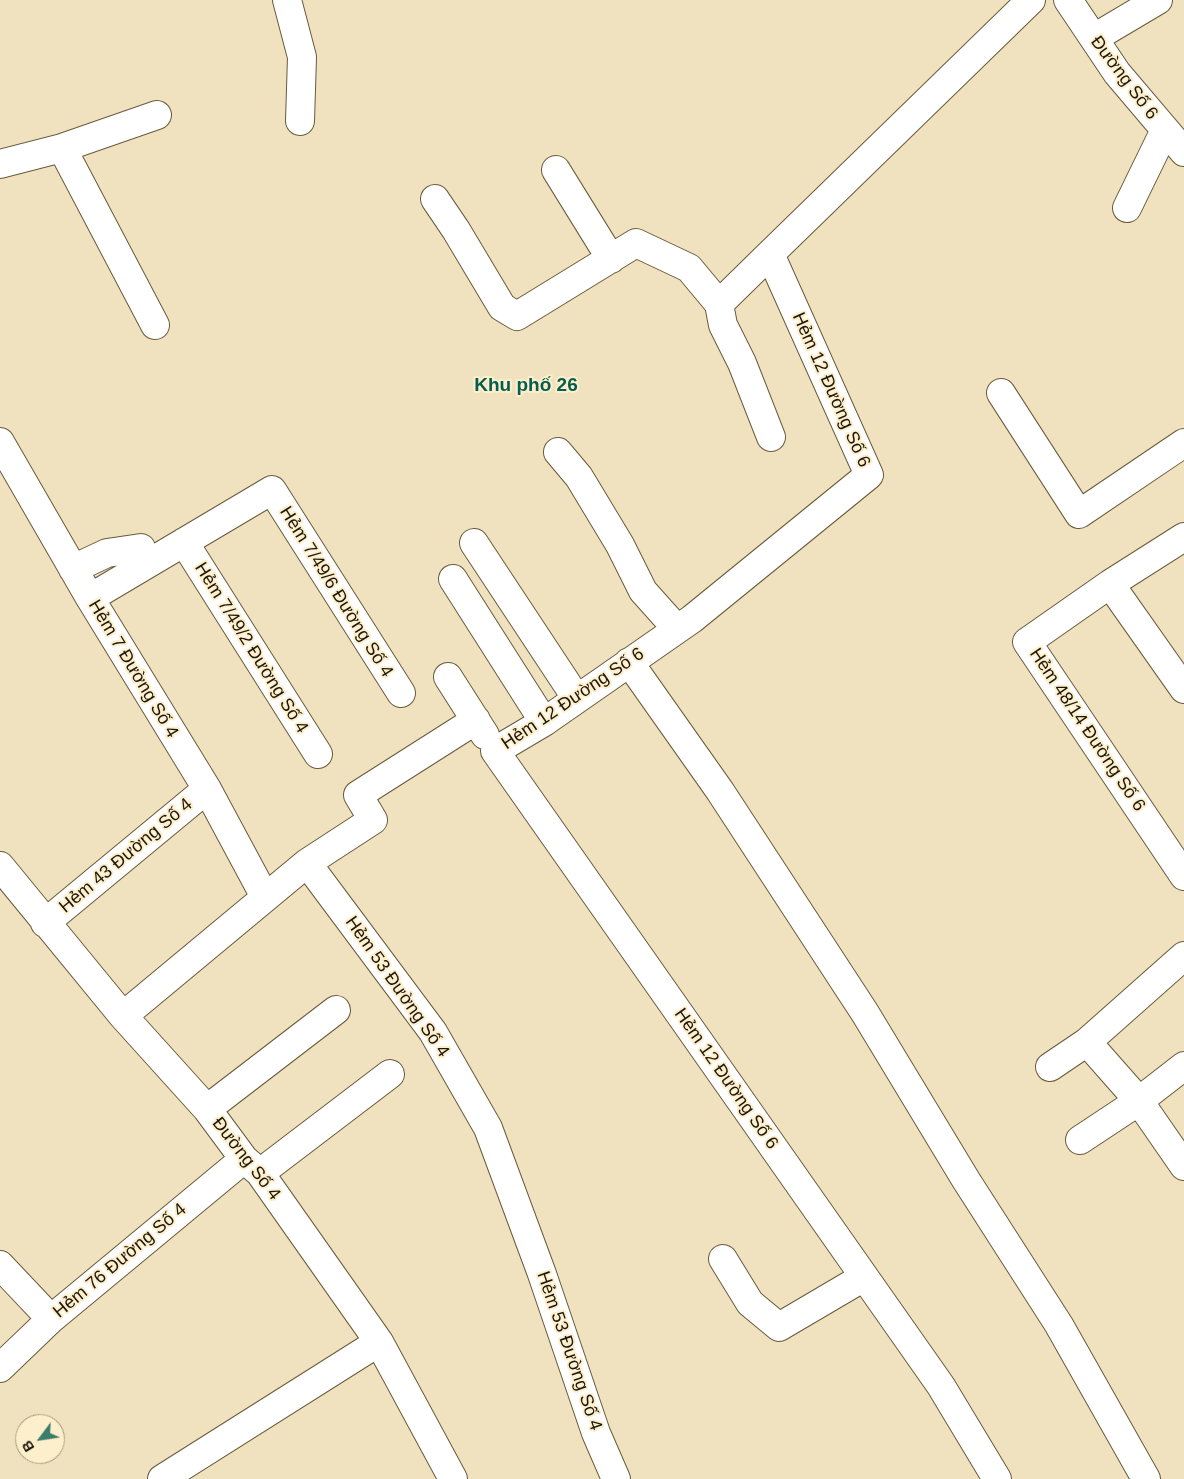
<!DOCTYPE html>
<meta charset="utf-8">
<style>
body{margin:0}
#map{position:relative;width:1184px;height:1479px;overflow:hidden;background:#f0e2bf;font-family:Helvetica,sans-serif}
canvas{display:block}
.north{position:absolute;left:15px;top:1414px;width:50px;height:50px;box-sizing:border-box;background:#feefcc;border:1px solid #a4997e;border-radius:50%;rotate:239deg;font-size:14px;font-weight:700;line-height:20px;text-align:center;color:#1c170a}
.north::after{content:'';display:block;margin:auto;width:18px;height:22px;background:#3b7d6d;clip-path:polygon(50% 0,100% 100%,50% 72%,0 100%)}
</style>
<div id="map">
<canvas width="1184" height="1479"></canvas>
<div class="north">B</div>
</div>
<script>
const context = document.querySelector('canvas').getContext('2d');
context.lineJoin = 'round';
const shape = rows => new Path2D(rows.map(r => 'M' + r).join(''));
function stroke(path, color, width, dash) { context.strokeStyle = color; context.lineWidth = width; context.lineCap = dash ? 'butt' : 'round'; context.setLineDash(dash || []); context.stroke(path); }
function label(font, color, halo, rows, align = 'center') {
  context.font = font + ' Helvetica,sans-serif'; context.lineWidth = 4; context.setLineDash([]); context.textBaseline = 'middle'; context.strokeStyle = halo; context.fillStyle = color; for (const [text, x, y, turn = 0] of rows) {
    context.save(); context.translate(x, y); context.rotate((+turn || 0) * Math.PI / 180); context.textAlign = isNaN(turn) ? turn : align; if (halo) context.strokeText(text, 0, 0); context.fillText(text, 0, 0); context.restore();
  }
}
const minor = shape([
 [287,0,302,57,300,121],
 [1068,0,1117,73,1184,152],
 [1094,38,1158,0],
 [62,148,155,325],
 [0,164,62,148,157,115],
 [556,170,611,259],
 [435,199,456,230,502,307,517,316,636,243,689,268,719,304,770,254],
 [1127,208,1165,130],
 [719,304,723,325,742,363,771,437],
 [1001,393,1079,514,1184,443],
 [0,442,90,598,207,789,265,897],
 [558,452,579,477,620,545,643,591,677,629],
 [1184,537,1110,584,1027,642,1184,876],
 [184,542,318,754],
 [474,543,577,699],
 [73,569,107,553,141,548],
 [453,579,544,722],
 [1110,584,1184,689],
 [90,598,272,490,401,693],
 [629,662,720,791,865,1013,966,1180,1059,1325,1146,1479],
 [448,677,485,735],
 [307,863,373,820,358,795,476,720],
 [0,866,123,1016,207,1109,244,1159,260,1173,379,1342,453,1479],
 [45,923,207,789],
 [123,1016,307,863,433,1032,488,1128,542,1274,596,1433,616,1479],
 [1087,1042,1139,1101,1184,1166],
 [1050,1067,1087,1042,1184,956],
 [207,1109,336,1010],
 [1080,1140,1139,1101,1184,1066],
 [260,1173,390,1074],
 [723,1259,750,1303,779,1327,864,1277],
 [0,1265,51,1319],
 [0,1368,51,1319,244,1159],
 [162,1479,379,1342],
 [997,1479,941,1386,495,751,544,722,692,619,869,475,770,254,1031,0]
]);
const streetNames = [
 ["Đường Số 6",1124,78,53],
 ["Hẻm 12 Đường Số 6",831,390,66],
 ["Hẻm 7/49/6 Đường Số 4",336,592,58],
 ["Hẻm 7/49/2 Đường Số 4",251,648,58],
 ["Hẻm 7 Đường Số 4",133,669,59],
 ["Hẻm 12 Đường Số 6",573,699,-34],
 ["Hẻm 48/14 Đường Số 6",1087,730,56],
 ["Hẻm 43 Đường Số 4",126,856,-40],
 ["Hẻm 53 Đường Số 4",397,987,55],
 ["Hẻm 12 Đường Số 6",726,1079,55],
 ["Đường Số 4",246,1159,52],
 ["Hẻm 76 Đường Số 4",120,1261,-40],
 ["Hẻm 53 Đường Số 4",569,1351,71]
];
const neighbourhoodNames = [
 ["Khu phố 26",526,386]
];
stroke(minor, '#685b3c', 30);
stroke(minor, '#fff', 28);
label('18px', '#1c170a', '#feefcc', streetNames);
label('bold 19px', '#035e4e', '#feefcc', neighbourhoodNames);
</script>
